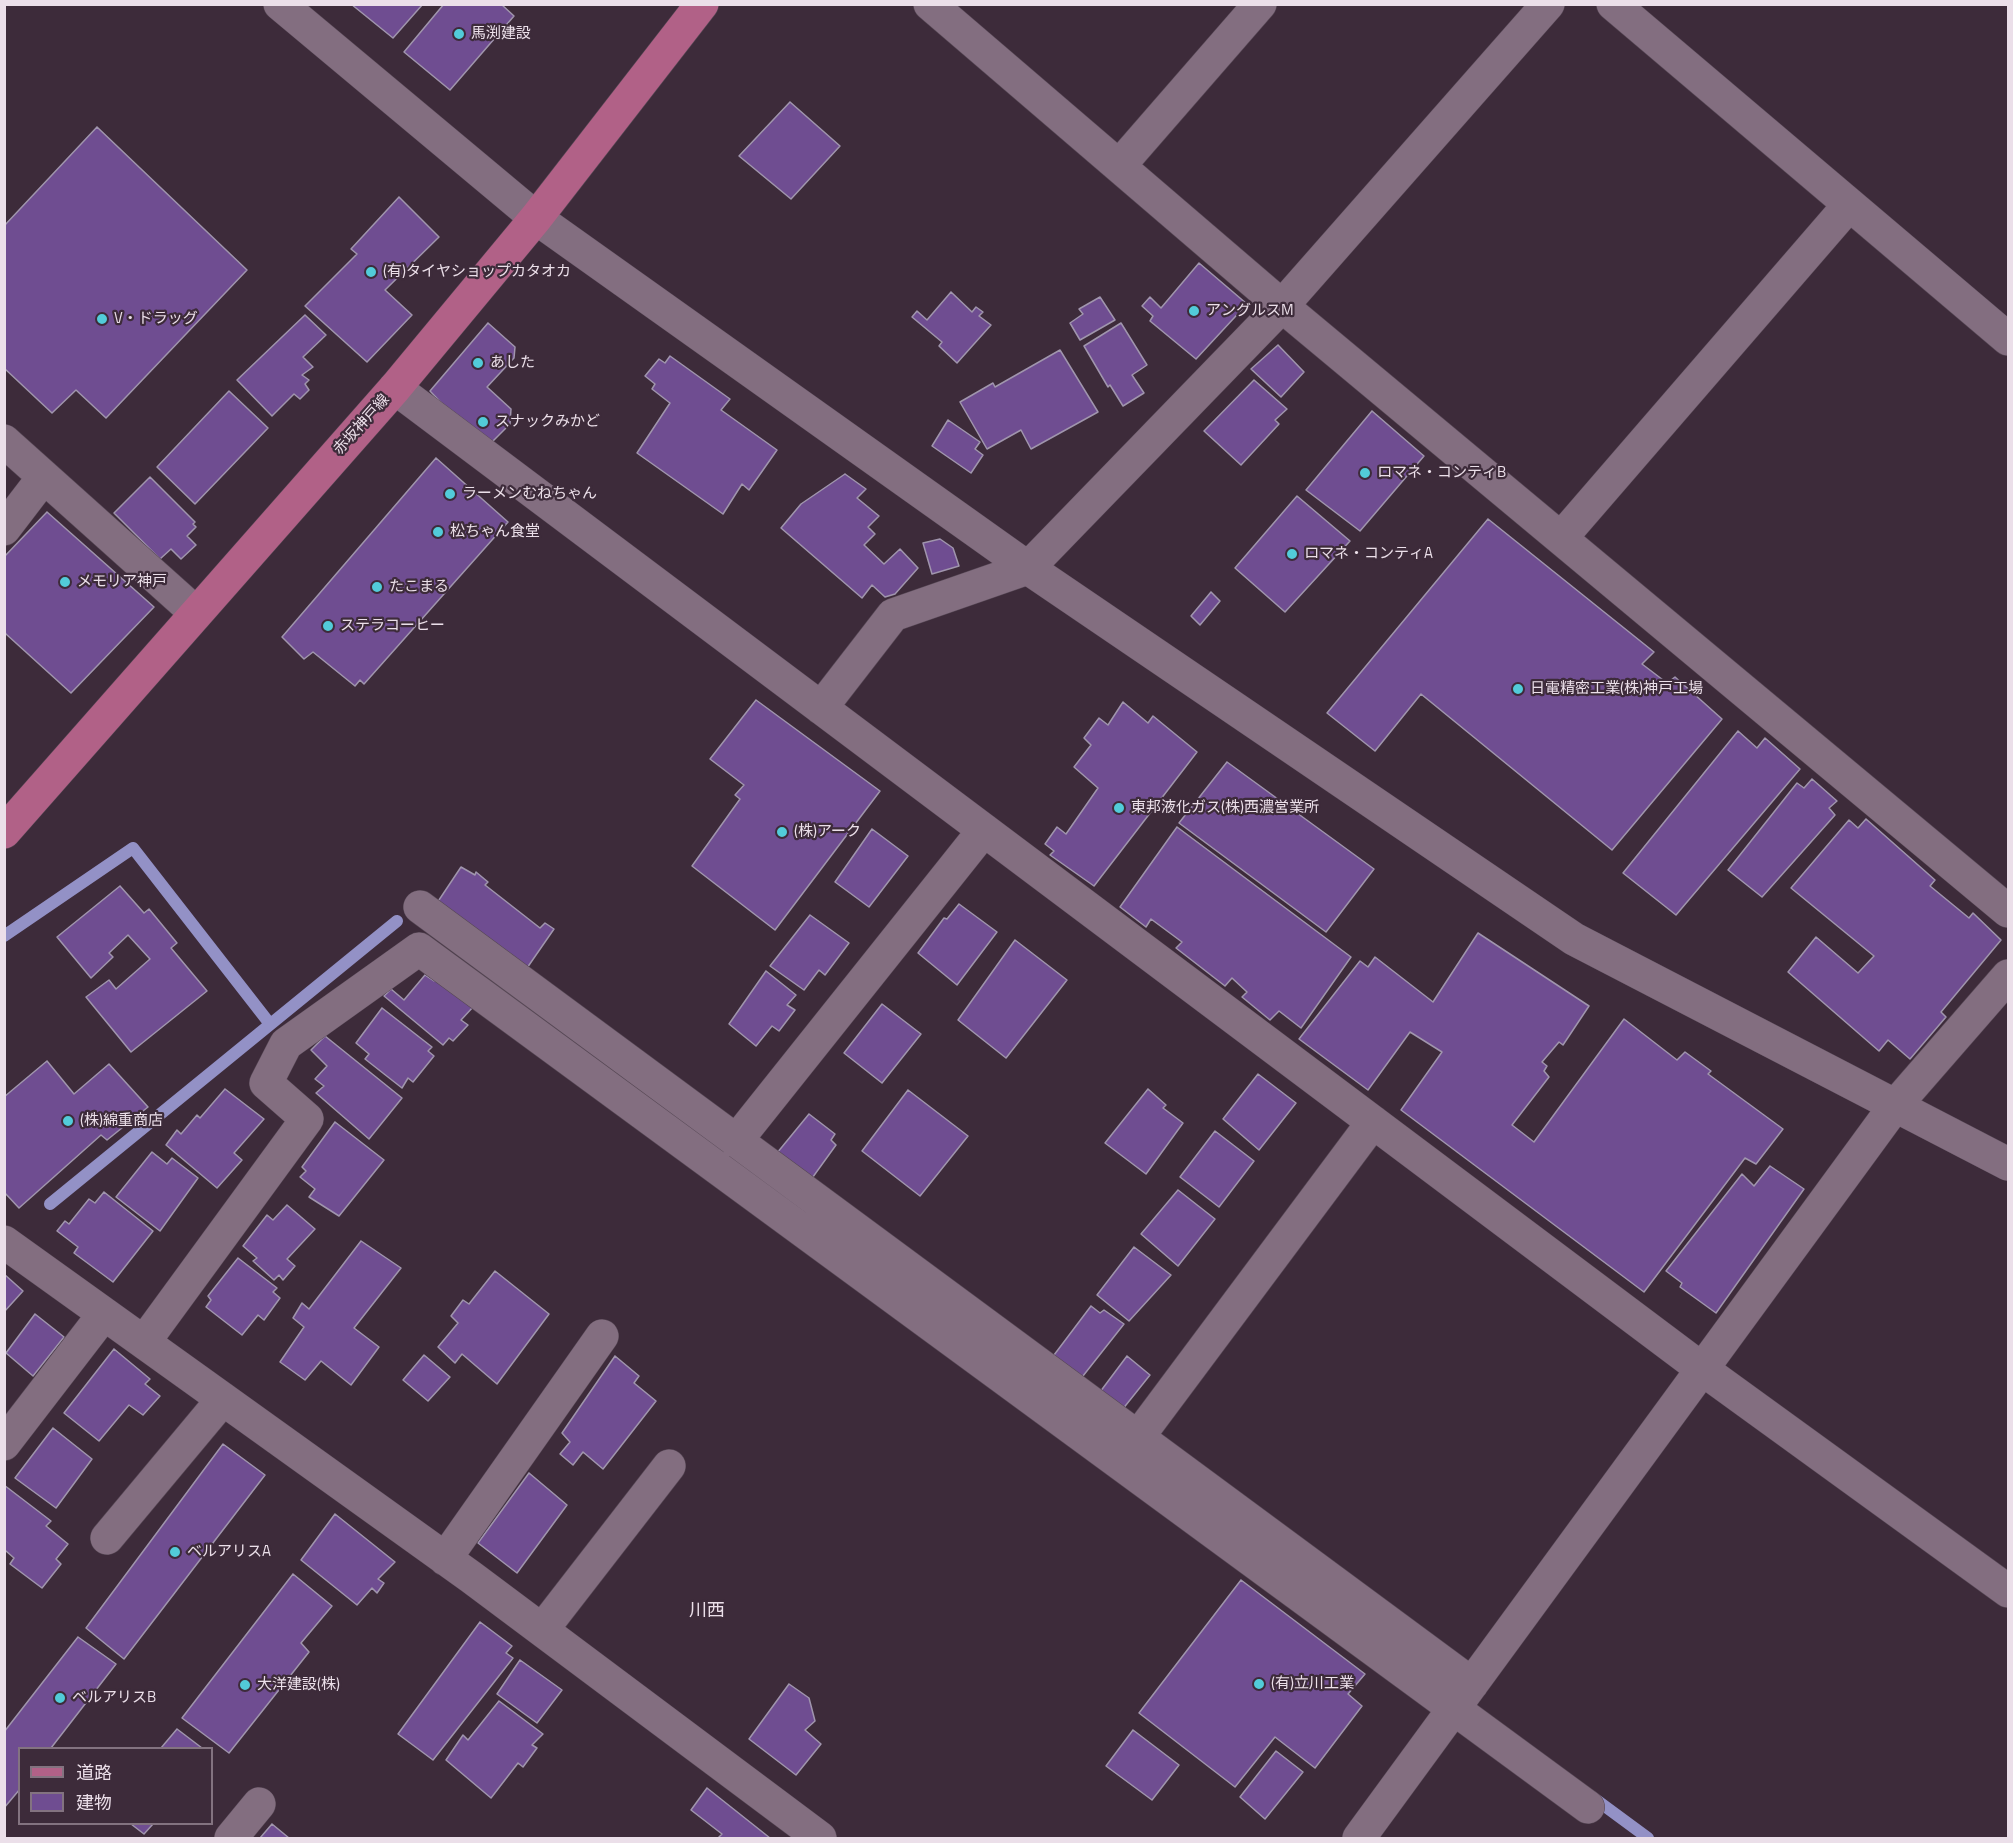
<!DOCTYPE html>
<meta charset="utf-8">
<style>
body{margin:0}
#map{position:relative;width:2013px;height:1843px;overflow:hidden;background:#3d2b3a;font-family:"Titillium Web","Noto Sans JP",sans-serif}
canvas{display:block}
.frame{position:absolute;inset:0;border:6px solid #ebdfe9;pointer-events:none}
.legend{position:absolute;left:18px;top:1747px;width:195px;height:78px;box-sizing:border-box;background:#3d2b3a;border:2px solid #837380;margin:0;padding:8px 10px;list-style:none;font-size:18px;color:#ebdfe9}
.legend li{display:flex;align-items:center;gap:12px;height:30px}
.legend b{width:30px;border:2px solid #837380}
</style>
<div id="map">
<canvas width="2013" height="1843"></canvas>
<div class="frame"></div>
<ul class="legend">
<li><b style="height:8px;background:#b16187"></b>道路</li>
<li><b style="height:16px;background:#6f4d91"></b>建物</li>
</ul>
</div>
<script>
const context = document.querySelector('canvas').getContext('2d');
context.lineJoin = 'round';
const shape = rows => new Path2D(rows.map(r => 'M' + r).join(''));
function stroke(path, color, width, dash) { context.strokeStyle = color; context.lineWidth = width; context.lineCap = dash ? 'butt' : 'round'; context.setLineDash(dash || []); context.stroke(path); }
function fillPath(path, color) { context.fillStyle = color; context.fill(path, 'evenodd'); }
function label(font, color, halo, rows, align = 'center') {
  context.font = font + ' "Titillium Web","Noto Sans JP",sans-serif'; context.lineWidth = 4.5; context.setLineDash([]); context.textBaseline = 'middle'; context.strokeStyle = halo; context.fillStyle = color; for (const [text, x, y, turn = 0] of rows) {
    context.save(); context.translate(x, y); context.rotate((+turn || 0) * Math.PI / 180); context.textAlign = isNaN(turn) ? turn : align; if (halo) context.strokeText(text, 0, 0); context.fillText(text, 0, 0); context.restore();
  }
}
const stream = shape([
 [4,936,133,848,270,1024],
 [50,1204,397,921],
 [1591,1796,1648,1838]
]);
const building = shape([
 [351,4,423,4,393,38,351,4],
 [444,4,501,4,514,16,450,90,404,52,444,4],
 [790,102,840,146,791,199,739,156,790,102],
 [97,127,247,270,106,418,76,390,52,413,4,368,4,226,97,127],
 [399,197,439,237,385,290,412,315,367,362,305,306,357,254,351,249,399,197],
 [1199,263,1247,304,1196,359,1150,321,1153,316,1142,306,1150,297,1161,308,1199,263],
 [951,292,972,312,976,307,983,312,979,316,991,325,957,363,939,346,942,342,912,317,917,311,927,320,951,292],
 [1100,297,1115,320,1080,340,1070,323,1083,314,1079,309,1100,297],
 [305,315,326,335,303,357,313,367,302,375,309,380,305,384,309,390,300,399,294,394,272,416,237,380,305,315],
 [488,323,515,347,514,358,487,387,511,409,510,424,485,449,430,391,488,323],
 [1121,323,1147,365,1132,375,1144,393,1123,406,1110,385,1108,387,1084,346,1121,323],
 [1278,345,1304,372,1281,397,1251,369,1278,345],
 [1060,350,1098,412,1031,449,1021,430,987,449,960,402,993,383,995,387,1060,350],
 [670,356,730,399,721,410,777,450,749,490,742,484,723,514,637,453,670,403,652,389,655,384,645,376,659,359,665,363,670,356],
 [1254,380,1287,409,1275,420,1279,424,1241,465,1204,431,1254,380],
 [229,391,268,428,195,504,157,467,229,391],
 [1372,411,1424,456,1360,531,1306,490,1372,411],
 [948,420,980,442,975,449,983,455,971,473,932,446,948,420],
 [436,458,508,522,364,684,360,680,355,686,313,652,304,659,282,637,436,458],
 [845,474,866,489,857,498,879,516,868,527,875,534,864,545,884,564,900,549,918,568,895,594,885,597,872,585,862,598,781,528,801,504,845,474],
 [150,477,195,522,193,524,196,527,187,536,196,545,181,559,171,549,160,559,114,513,150,477],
 [1297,496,1350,541,1285,612,1235,568,1297,496],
 [47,512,154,607,71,693,6,634,4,630,4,557,47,512],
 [1488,519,1654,652,1642,664,1667,683,1675,677,1722,719,1612,850,1421,694,1375,751,1327,713,1488,519],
 [940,539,953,548,959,566,932,574,923,543,940,539],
 [1211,592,1220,601,1200,625,1191,616,1211,592],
 [756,700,880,791,775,930,692,866,740,799,735,795,744,785,710,759,756,700],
 [1123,702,1148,723,1153,716,1197,752,1094,886,1050,855,1054,851,1045,844,1057,827,1066,834,1098,788,1074,767,1091,745,1084,738,1099,718,1108,725,1123,702],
 [1738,731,1757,748,1765,738,1800,769,1676,915,1623,873,1738,731],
 [1227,762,1374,869,1326,932,1179,823,1227,762],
 [1812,779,1837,801,1829,808,1835,815,1762,897,1728,870,1797,783,1804,788,1812,779],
 [1866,819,1935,880,1930,886,1969,918,1973,913,2001,940,1941,1012,1946,1017,1910,1059,1888,1040,1879,1051,1788,972,1816,937,1858,973,1874,956,1791,888,1849,820,1858,828,1866,819],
 [1177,827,1351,957,1301,1028,1279,1011,1270,1020,1242,997,1247,992,1232,978,1225,986,1176,948,1182,942,1151,919,1146,927,1120,907,1177,827],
 [872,829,908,856,869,907,835,882,872,829],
 [461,867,475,875,476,872,488,882,485,885,540,928,545,923,554,929,527,968,437,903,461,867],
 [120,886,144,913,149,909,177,943,171,948,207,991,131,1052,86,997,109,980,116,989,150,959,128,935,109,953,113,957,91,978,57,937,120,886],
 [959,904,997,932,957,985,918,953,944,918,947,919,959,904],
 [810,915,849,943,825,975,819,970,804,990,770,966,810,915],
 [1478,933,1589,1006,1563,1045,1559,1042,1542,1062,1547,1066,1544,1071,1549,1077,1512,1125,1534,1142,1624,1019,1677,1060,1685,1052,1711,1071,1708,1074,1783,1129,1756,1164,1745,1158,1644,1292,1401,1110,1442,1052,1410,1032,1368,1090,1299,1039,1360,961,1368,967,1375,957,1433,1002,1478,933],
 [1015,940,1067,980,1006,1058,958,1020,1015,940],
 [766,971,796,995,787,1005,795,1010,779,1031,772,1026,756,1046,729,1024,766,971],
 [425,975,434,981,439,976,474,1006,461,1020,468,1025,453,1041,449,1038,443,1045,384,996,391,989,404,1000,425,975],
 [882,1004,921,1034,882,1083,844,1053,882,1004],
 [382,1008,432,1047,428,1051,434,1056,413,1082,408,1078,402,1088,365,1059,369,1054,356,1043,382,1008],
 [325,1036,402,1098,369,1139,316,1093,324,1086,315,1079,327,1066,311,1050,325,1036],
 [47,1061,74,1094,109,1064,148,1107,107,1140,101,1135,19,1208,4,1192,4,1097,47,1061],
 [1258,1074,1296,1103,1259,1150,1223,1119,1258,1074],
 [225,1089,264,1119,234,1153,242,1160,217,1188,166,1145,177,1130,181,1134,197,1115,200,1118,225,1089],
 [1148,1089,1166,1105,1163,1108,1183,1123,1146,1174,1105,1143,1148,1089],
 [908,1090,968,1136,920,1196,862,1151,908,1090],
 [809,1114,835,1134,831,1140,836,1145,810,1181,777,1153,809,1114],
 [335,1122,384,1160,339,1216,309,1197,315,1189,300,1177,306,1171,302,1167,335,1122],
 [1215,1131,1254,1161,1219,1207,1180,1177,1215,1131],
 [152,1152,167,1164,172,1158,198,1178,160,1231,116,1197,152,1152],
 [1770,1166,1804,1189,1716,1313,1680,1287,1682,1283,1666,1271,1742,1174,1754,1186,1770,1166],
 [1178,1190,1215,1219,1178,1266,1141,1234,1178,1190],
 [104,1192,153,1231,113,1282,74,1253,78,1247,57,1231,65,1221,69,1224,89,1199,95,1203,104,1192],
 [287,1205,315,1229,287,1259,295,1266,283,1280,279,1275,274,1280,253,1261,257,1258,243,1246,267,1215,273,1220,287,1205],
 [361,1241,401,1268,354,1328,379,1347,351,1385,321,1361,305,1380,280,1362,304,1327,293,1318,302,1303,309,1309,361,1241],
 [1134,1247,1171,1275,1129,1321,1097,1295,1134,1247],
 [238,1258,277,1288,273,1292,280,1298,264,1320,258,1315,242,1335,206,1307,211,1300,208,1296,238,1258],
 [495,1271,549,1314,497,1384,462,1354,455,1363,438,1347,458,1323,451,1316,463,1300,469,1304,495,1271],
 [4,1274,23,1291,4,1312,4,1274],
 [1091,1306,1100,1313,1104,1310,1124,1324,1079,1381,1051,1359,1091,1306],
 [35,1314,64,1337,33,1376,6,1353,35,1314],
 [114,1349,150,1379,145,1384,160,1396,143,1415,129,1405,99,1441,64,1413,114,1349],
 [424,1355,450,1377,428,1401,403,1380,424,1355],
 [615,1356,639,1376,634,1383,656,1401,603,1469,583,1452,573,1465,560,1454,570,1442,562,1433,615,1356],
 [1127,1356,1150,1375,1122,1410,1100,1392,1127,1356],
 [53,1428,92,1459,56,1508,15,1478,53,1428],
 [223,1444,265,1475,124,1659,86,1628,223,1444],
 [529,1473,567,1505,517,1573,478,1543,529,1473],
 [4,1485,51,1521,46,1526,68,1544,56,1559,61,1564,42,1588,10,1564,14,1558,6,1551,4,1553,4,1485],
 [335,1514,395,1562,378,1579,384,1583,377,1593,372,1588,357,1605,301,1560,335,1514],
 [293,1574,332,1606,301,1643,309,1652,229,1753,182,1718,293,1574],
 [1241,1580,1365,1674,1348,1694,1362,1706,1315,1768,1275,1737,1235,1787,1139,1713,1241,1580],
 [480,1622,512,1646,506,1653,513,1658,433,1760,398,1734,480,1622],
 [78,1637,116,1664,51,1748,20,1748,20,1789,4,1808,4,1732,78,1637],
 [520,1660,562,1690,537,1723,497,1694,520,1660],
 [789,1684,809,1698,815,1721,805,1730,821,1744,796,1775,749,1739,789,1684],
 [499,1701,543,1734,532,1745,537,1748,523,1767,518,1763,491,1798,446,1760,463,1735,468,1740,499,1701],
 [177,1729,202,1748,161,1748,177,1729],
 [1133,1730,1179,1765,1152,1800,1106,1766,1133,1730],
 [1276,1751,1303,1772,1265,1819,1240,1797,1276,1751],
 [707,1788,770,1838,718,1838,722,1834,691,1810,707,1788],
 [131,1824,153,1824,144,1834,131,1824],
 [272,1824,289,1838,260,1838,272,1824]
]);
const minor = shape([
 [280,4,536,218,1028,568,1574,939,2008,1164],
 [930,4,1282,306,2008,911],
 [1613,4,2008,339],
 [1119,166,1260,4],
 [395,388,1702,1369,2008,1591],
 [4,441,196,613],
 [4,529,43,478],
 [1561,538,1849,205],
 [821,708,893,615,1028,568,1282,306,1548,4],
 [420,907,1472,1684],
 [736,1141,984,830],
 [4,1242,471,1577,820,1838],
 [144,1342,307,1119,266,1083,286,1044,419,949,1588,1807],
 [1138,1437,1373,1122],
 [4,1444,104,1314],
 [107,1538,223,1399],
 [445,1559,602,1336],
 [542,1630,669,1466],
 [231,1838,259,1804],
 [1359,1838,1894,1107,2008,976]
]);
const major = shape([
 [4,832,395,388,536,218,702,4]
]);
const markers = [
 [459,34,6,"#52cbd9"],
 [371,272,6,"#52cbd9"],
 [1194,311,6,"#52cbd9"],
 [102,319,6,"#52cbd9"],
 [478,363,6,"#52cbd9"],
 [483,422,6,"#52cbd9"],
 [1365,473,6,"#52cbd9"],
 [450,494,6,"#52cbd9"],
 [438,532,6,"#52cbd9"],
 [1292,554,6,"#52cbd9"],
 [65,582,6,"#52cbd9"],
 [377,587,6,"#52cbd9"],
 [328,626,6,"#52cbd9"],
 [1518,689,6,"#52cbd9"],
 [1119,808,6,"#52cbd9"],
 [782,832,6,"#52cbd9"],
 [68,1121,6,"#52cbd9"],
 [175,1552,6,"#52cbd9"],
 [1259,1684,6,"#52cbd9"],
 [245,1685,6,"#52cbd9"],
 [60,1698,6,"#52cbd9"]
];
const poiNames = [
 ["馬渕建設",471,34],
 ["(有)タイヤショップカタオカ",383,272],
 ["アングルスM",1206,311],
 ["V・ドラッグ",114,319],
 ["あした",490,363],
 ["スナックみかど",495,422],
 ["ロマネ・コンティB",1377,473],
 ["ラーメンむねちゃん",462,494],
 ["松ちゃん食堂",450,532],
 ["ロマネ・コンティA",1304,554],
 ["メモリア神戸",77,582],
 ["たこまる",389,587],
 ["ステラコーヒー",340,626],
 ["日電精密工業(株)神戸工場",1530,689],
 ["東邦液化ガス(株)西濃営業所",1131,808],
 ["(株)アーク",794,832],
 ["(株)綿重商店",80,1121],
 ["ベルアリスA",187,1552],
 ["(有)立川工業",1271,1684],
 ["大洋建設(株)",257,1685],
 ["ベルアリスB",72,1698]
];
const streetNames = [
 ["赤坂神戸線",362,425,-48]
];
const quarterNames = [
 ["川西",707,1612]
];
stroke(stream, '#9391c6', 12);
fillPath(building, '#6f4d91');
stroke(building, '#a095ad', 1.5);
stroke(minor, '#574855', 34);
stroke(major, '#574855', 34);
stroke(minor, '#836e80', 33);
stroke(major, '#b16187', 33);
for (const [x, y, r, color] of markers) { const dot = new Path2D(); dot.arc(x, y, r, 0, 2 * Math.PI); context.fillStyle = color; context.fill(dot); stroke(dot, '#3d2b3a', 2); }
label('15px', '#ebdfe9', '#3d2b3a', poiNames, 'left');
label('15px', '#ebdfe9', '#3d2b3a', streetNames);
label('18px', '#ebdfe9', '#3d2b3a', quarterNames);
</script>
